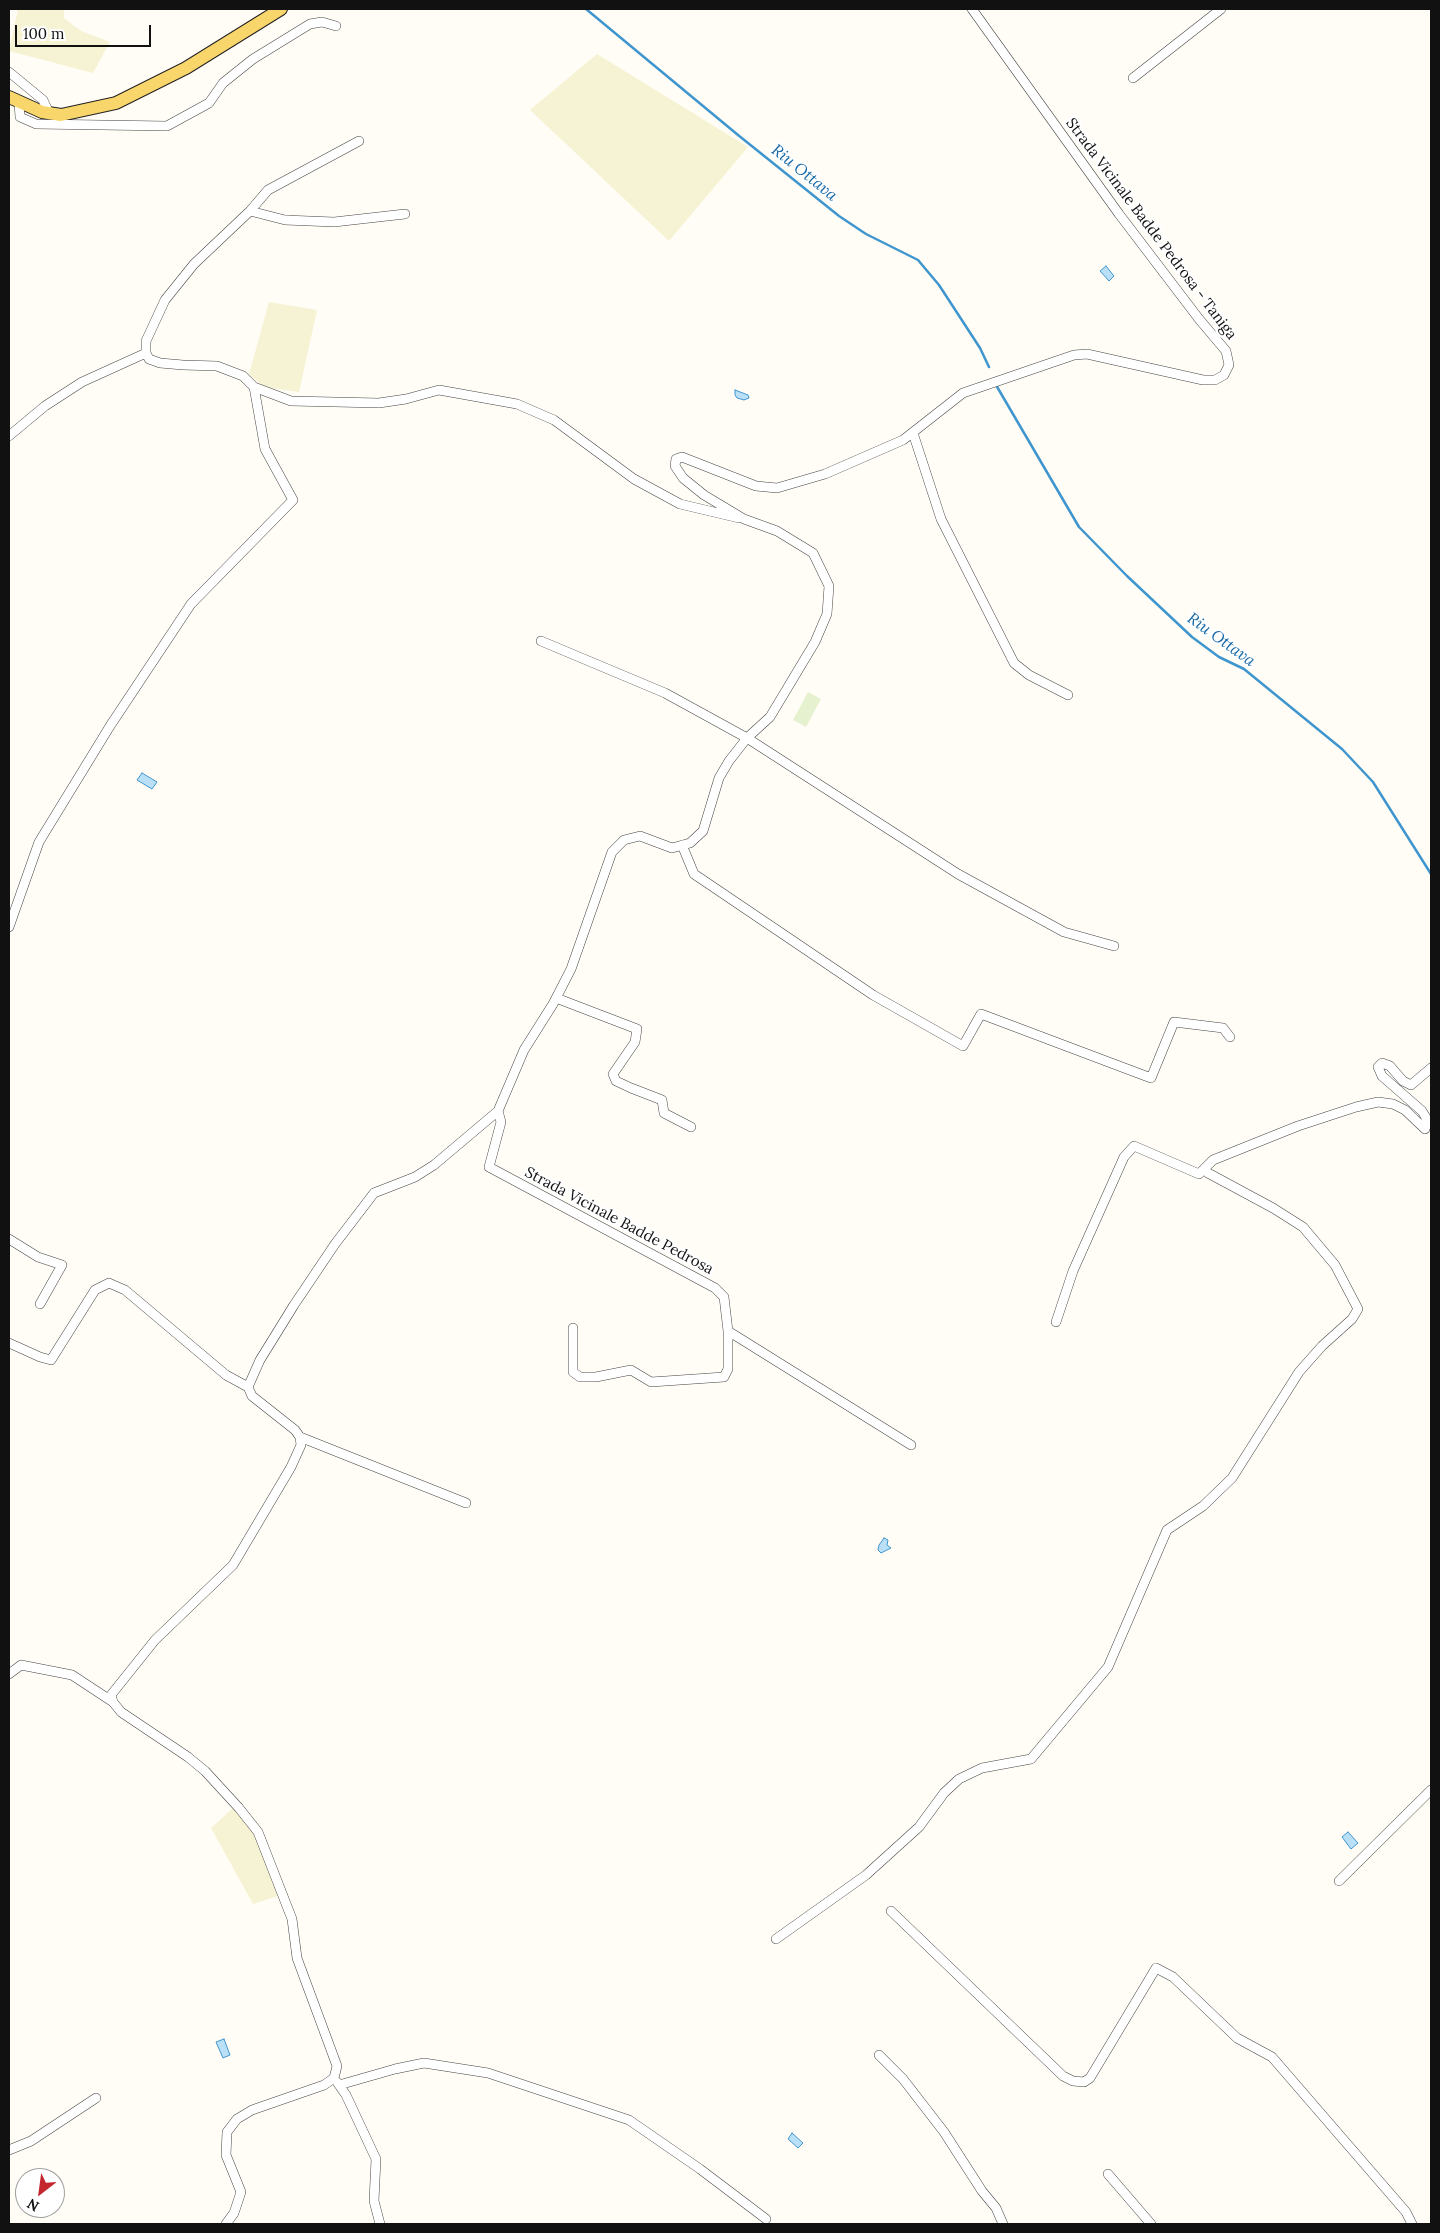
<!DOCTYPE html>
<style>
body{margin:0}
#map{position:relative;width:1440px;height:2233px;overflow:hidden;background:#fffdf5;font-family:Lora,serif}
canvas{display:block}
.frame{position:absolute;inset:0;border:10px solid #111;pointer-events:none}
.north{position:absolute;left:15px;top:2168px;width:50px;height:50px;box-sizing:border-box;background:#fff;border:1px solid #a0a0a0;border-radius:50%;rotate:210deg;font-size:14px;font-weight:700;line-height:20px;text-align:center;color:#111}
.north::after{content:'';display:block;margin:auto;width:18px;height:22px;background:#c4262e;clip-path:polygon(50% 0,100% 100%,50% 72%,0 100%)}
.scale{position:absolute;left:15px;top:25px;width:136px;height:22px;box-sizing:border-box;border:2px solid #111;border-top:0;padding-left:6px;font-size:15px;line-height:18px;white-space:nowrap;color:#111;-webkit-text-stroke:4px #fff;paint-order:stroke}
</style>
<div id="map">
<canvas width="1440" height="2233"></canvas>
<div class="frame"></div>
<div class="north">N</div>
<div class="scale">100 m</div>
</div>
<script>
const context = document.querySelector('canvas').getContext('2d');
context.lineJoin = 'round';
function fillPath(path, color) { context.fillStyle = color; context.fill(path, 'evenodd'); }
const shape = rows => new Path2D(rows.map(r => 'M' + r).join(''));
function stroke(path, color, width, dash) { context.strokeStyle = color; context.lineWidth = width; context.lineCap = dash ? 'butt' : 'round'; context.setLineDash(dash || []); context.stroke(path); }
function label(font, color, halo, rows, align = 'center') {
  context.font = font + ' Lora,serif'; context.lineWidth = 5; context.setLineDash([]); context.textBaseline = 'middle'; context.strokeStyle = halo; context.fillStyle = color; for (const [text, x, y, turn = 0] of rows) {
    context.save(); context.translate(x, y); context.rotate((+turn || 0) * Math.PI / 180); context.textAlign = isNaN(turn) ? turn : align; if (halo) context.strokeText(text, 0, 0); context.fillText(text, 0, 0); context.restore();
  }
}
const farmland = shape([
 [18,9,64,9,64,18,81,31,110,42,93,73,9,51],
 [597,54,748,147,669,241,530,110],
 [269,302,317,310,299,392,264,387,249,374],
 [234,1807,268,1846,278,1896,253,1904,211,1828]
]);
const pitch = shape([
 [808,692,821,699,806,727,793,720]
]);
const water = shape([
 [1106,266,1114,276,1109,281,1100,271,1106,266],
 [735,390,748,395,749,398,744,400,737,398,735,395,735,390],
 [142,773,157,782,152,789,137,780,142,773],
 [884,1538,888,1540,887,1545,891,1548,881,1553,878,1550,879,1545,884,1538],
 [1348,1832,1358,1843,1351,1849,1342,1837,1348,1832],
 [224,2039,230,2055,223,2058,216,2042,224,2039],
 [792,2133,803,2143,798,2148,788,2139,792,2133]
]);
const stream = shape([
 [586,9,738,135,839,216,866,234,918,260,939,285,980,348,989,367],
 [996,385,1079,527,1127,576,1192,637,1219,657,1244,669,1342,749,1373,782,1431,874]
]);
const street = shape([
 [9,72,43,100,49,113],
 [1133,78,1221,9],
 [19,103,20,117,36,124,167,126,209,103,223,83,253,59,310,24,322,22,336,26],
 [359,141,268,190,250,211,194,264,165,300,146,341,146,353,149,359,160,363,183,365,217,366,243,376,254,387,291,401,379,403,406,399,439,390,517,404,554,420,634,479,680,504,739,518],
 [250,211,285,220,334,222,405,214],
 [913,433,941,519,1014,663,1029,675,1068,695],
 [9,436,45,406,82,382,146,353],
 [541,641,665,693,747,738,958,874,1064,932,1114,946],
 [682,845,694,874,873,995,963,1046,981,1014,1151,1078,1174,1022,1223,1028,1230,1037],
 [9,927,39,842,110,726,191,604,293,500,265,449,254,387],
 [556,998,637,1029,635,1042,613,1074,616,1081,631,1088,662,1100,664,1113,691,1127],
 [498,1111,501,1122,489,1167,715,1288,724,1297,728,1331,911,1445],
 [9,1239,38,1257,62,1265,40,1304],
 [1056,1322,1073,1271,1124,1157,1134,1146,1199,1174,1204,1169],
 [573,1328,573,1372,580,1377,596,1377,631,1370,651,1382,724,1377,728,1369,728,1331],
 [9,1343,40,1357,51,1360,95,1290,109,1283,125,1290,226,1375,248,1387],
 [300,1437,466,1503],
 [9,1674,21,1665,72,1675,113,1702],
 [1339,1881,1431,1790],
 [891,1911,1063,2076,1073,2081,1084,2082,1090,2078,1156,1968,1173,1977,1237,2038,1272,2057,1406,2212,1412,2224],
 [776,1939,866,1875,919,1827,944,1793,959,1779,982,1768,1031,1759,1108,1667,1167,1530,1203,1506,1232,1478,1299,1372,1322,1346,1352,1319,1358,1309,1335,1265,1303,1227,1273,1208,1208,1173,1204,1169,1213,1160,1298,1126,1356,1107,1378,1102,1393,1104,1405,1110,1425,1129,1428,1121,1422,1111,1382,1076,1378,1067,1382,1063,1390,1066,1403,1081,1411,1085,1431,1068],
 [879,2055,903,2079,944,2132,982,2191,996,2208,1003,2224],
 [337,2082,346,2095,376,2159,374,2201,380,2224],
 [339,2085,395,2069,424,2063,488,2073,629,2120,700,2169,766,2219],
 [9,2150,31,2141,96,2098],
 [1108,2174,1151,2224],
 [226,2224,234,2213,241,2192,226,2155,227,2132,237,2119,252,2110,324,2085,334,2078,337,2066,297,1958,292,1919,258,1832,239,1808,205,1771,188,1757,121,1712,113,1702,111,1695,155,1640,233,1565,291,1467,301,1445,300,1437,295,1430,252,1396,248,1387,260,1360,294,1305,335,1244,374,1193,415,1177,434,1165,498,1111,524,1050,553,1004,571,969,612,852,624,840,640,836,672,848,690,843,703,831,719,778,729,761,747,738,770,717,815,642,827,614,829,586,813,553,777,531,744,519,704,495,683,478,675,466,676,459,682,457,756,486,777,488,825,474,903,440,963,393,1074,355,1087,354,1203,380,1215,380,1224,375,1229,365,1226,351,1199,319,1119,214,972,9]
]);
const primary = shape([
 [9,97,42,112,61,115,116,103,186,68,281,9]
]);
const streetNames = [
 ["Strada Vicinale Badde Pedrosa - Taniga",1151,229,53],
 ["Strada Vicinale Badde Pedrosa",619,1221,28]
];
const waterNames = [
 ["Riu Ottava",804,173,39],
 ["Riu Ottava",1221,640,36]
];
fillPath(farmland, '#f6f3d4');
fillPath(pitch, '#e6f2cf');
fillPath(water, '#b9e0f7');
stroke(water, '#3f96cf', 1);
stroke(stream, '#3f96cf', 2.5);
stroke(street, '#444', 10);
stroke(primary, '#222', 14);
stroke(street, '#fff', 9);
stroke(primary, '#f9d66b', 12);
label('15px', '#111', '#fff', streetNames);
label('italic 16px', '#1768a6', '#fff', waterNames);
</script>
